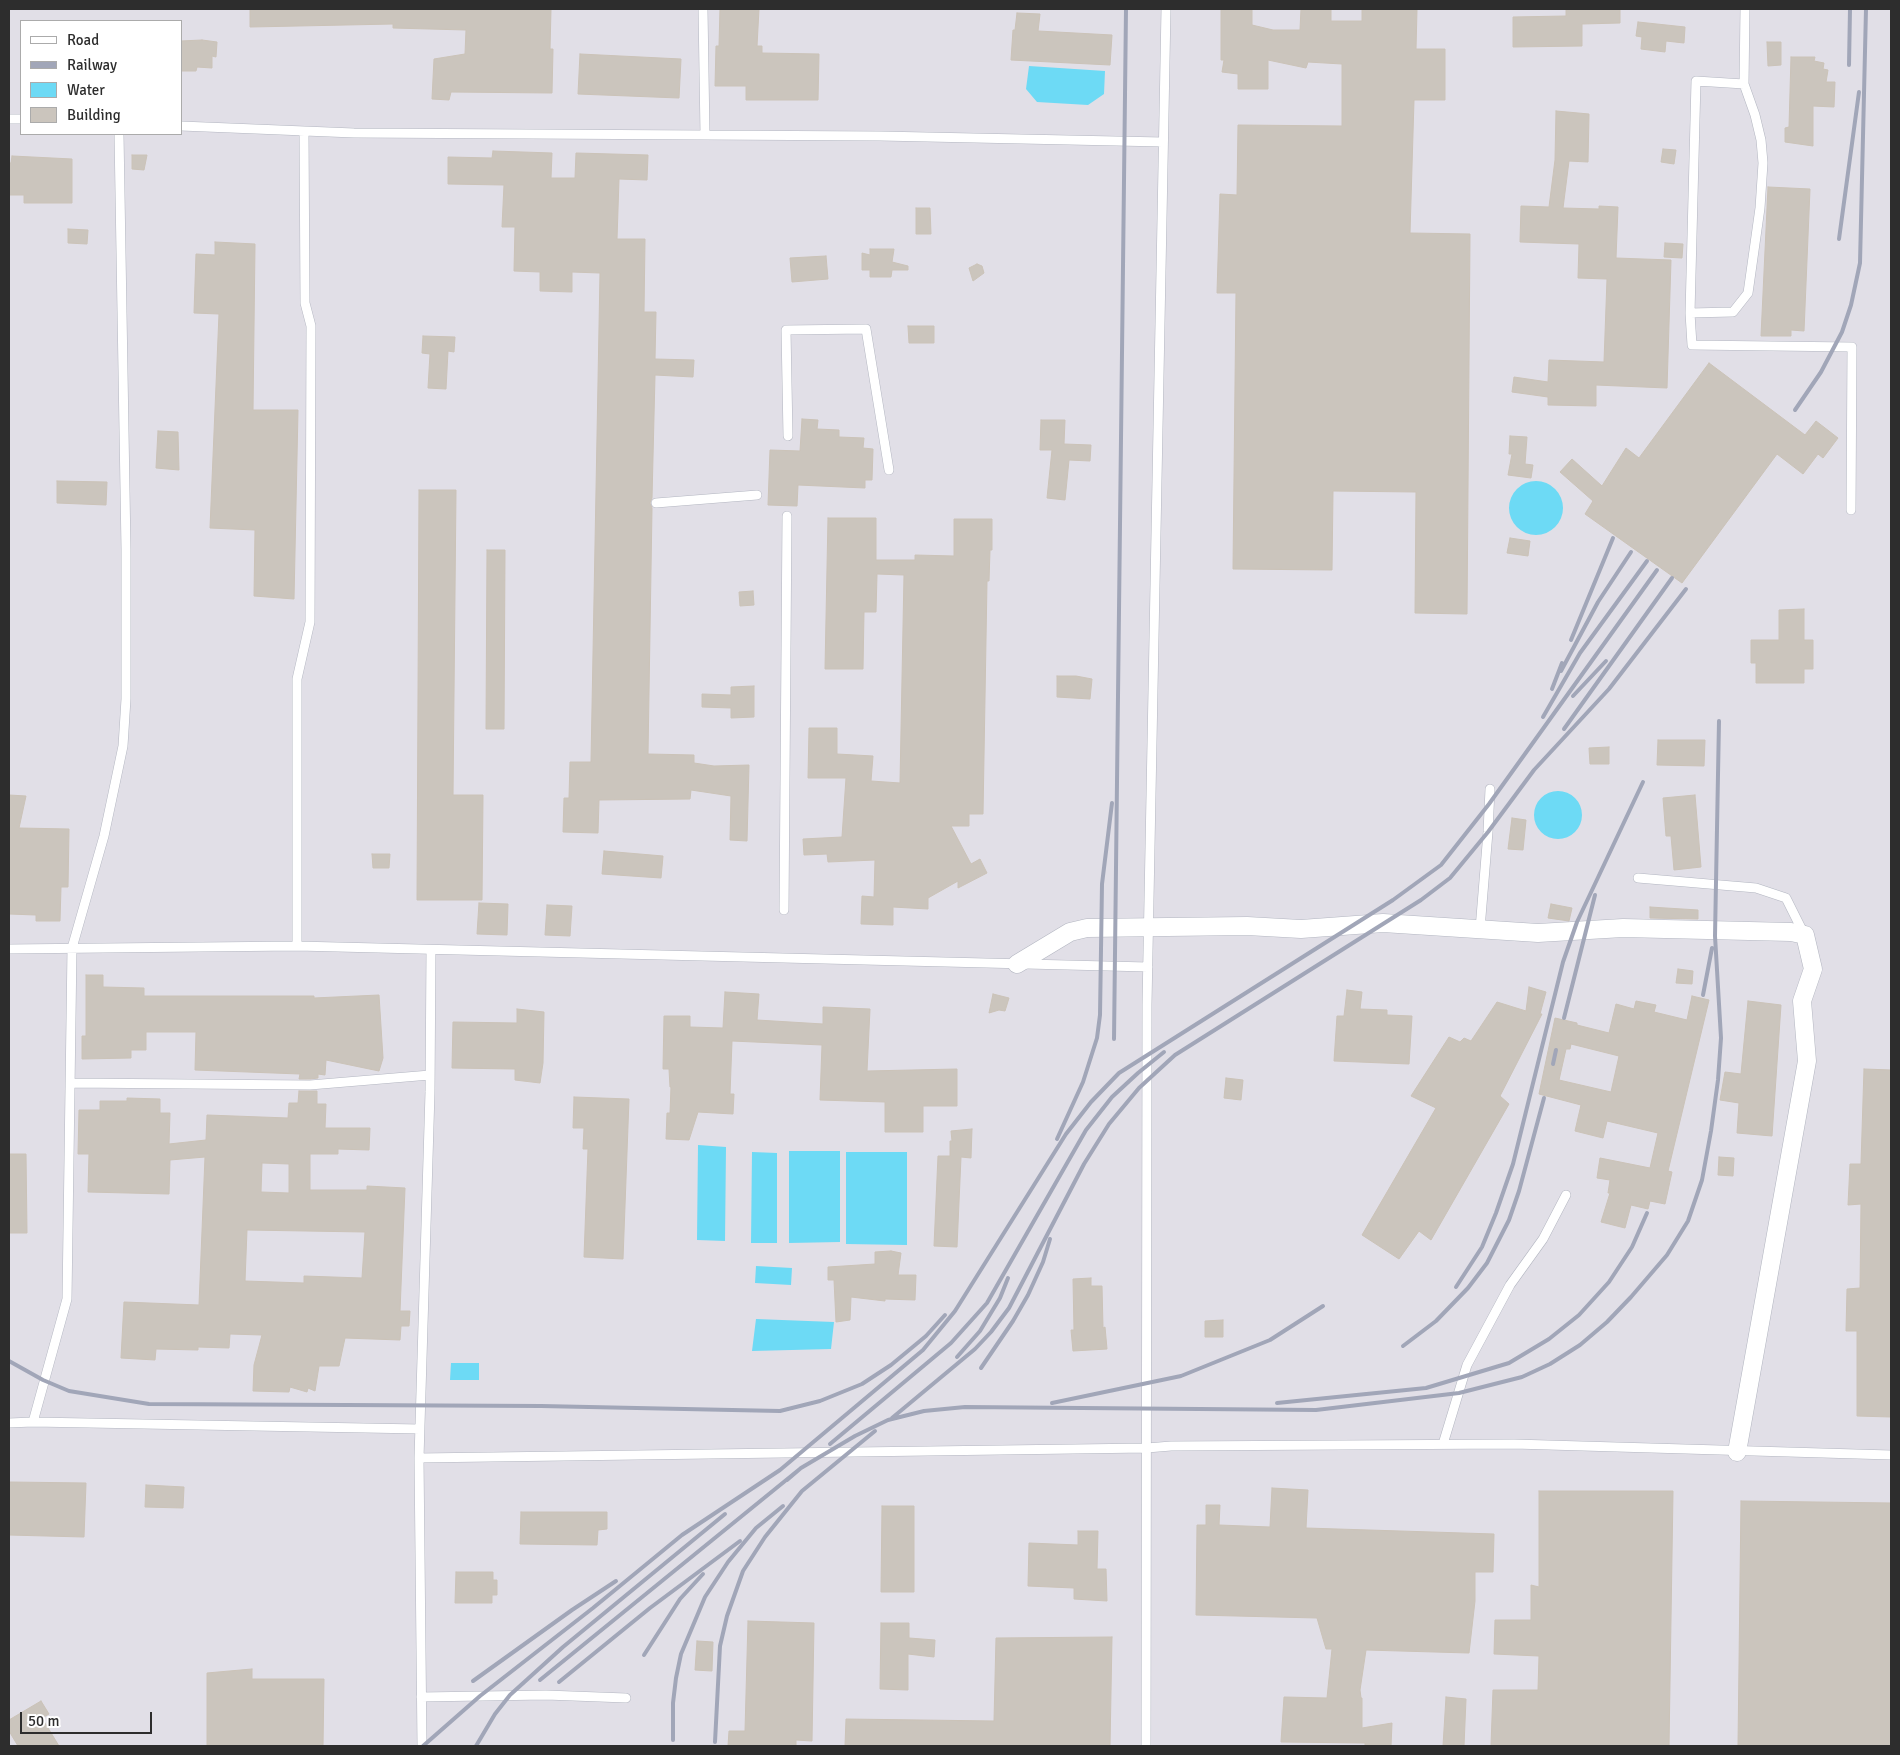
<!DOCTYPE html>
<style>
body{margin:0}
#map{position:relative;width:1900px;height:1755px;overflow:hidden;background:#efe7df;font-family:Signika,sans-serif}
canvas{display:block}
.frame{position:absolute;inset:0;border:10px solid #2d2d2d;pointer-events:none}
.legend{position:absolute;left:20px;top:20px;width:162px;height:115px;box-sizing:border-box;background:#fff;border:1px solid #ababab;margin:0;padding:6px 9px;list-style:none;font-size:15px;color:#2d2d2d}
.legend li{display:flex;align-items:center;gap:10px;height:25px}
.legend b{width:25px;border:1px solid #ababab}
.scale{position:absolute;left:20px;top:1712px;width:132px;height:22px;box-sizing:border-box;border:2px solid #2d2d2d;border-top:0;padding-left:6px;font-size:15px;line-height:18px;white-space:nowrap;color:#2d2d2d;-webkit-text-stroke:4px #fff;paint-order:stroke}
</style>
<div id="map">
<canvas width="1900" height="1755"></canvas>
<div class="frame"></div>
<ul class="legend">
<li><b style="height:6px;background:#fff"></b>Road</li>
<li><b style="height:6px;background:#a1a6b8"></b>Railway</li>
<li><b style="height:14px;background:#6ddaf5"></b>Water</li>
<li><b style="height:14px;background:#cbc5bd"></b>Building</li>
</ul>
<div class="scale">50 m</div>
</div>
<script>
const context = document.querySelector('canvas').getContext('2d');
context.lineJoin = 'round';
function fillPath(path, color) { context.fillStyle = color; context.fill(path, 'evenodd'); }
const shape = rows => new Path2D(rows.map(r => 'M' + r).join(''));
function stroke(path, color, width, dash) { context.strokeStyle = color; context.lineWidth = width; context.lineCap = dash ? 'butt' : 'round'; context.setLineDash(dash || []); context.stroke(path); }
const industrial = shape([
 [9,9,1891,9,1891,1746,9,1746],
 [21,21,181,21,181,134,21,134]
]);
const water = shape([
 [1029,66,1105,71,1104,94,1088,105,1037,102,1026,89],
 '1509 508a27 27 0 1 1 54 0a27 27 0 1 1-54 0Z',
 '1534 815a24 24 0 1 1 48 0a24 24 0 1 1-48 0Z',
 [698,1145,726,1147,725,1241,697,1240],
 [789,1151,840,1151,840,1242,789,1243],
 [752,1152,777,1153,777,1243,751,1243],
 [846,1152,907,1152,907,1245,846,1244],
 [756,1266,792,1268,791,1285,755,1283],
 [756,1319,834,1322,831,1349,752,1351],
 [451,1363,479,1363,479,1380,450,1380]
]);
const building = shape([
 [250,9,551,9,550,49,553,49,552,93,451,92,449,100,432,99,434,59,465,54,466,30,393,28,393,24,250,27,250,9],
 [720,9,759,9,757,46,762,46,762,53,819,54,818,100,746,100,746,86,715,86,716,46,719,46,720,9],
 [1221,9,1252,9,1252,25,1273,30,1300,30,1301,9,1331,9,1331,21,1362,21,1362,9,1417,9,1416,49,1445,49,1445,100,1414,100,1410,233,1470,234,1467,614,1415,613,1416,492,1333,491,1332,570,1233,569,1236,293,1217,293,1220,194,1237,195,1238,125,1342,126,1342,64,1308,62,1306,68,1268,60,1268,89,1238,89,1238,74,1222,72,1224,60,1221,60,1221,9],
 [1566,9,1620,9,1620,23,1582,24,1582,46,1513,47,1513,17,1566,16,1566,9],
 [1017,13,1040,14,1038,31,1112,35,1110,65,1011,60,1013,30,1015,30,1017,13],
 [1638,22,1685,27,1684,43,1666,41,1665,52,1641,49,1642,37,1636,36,1638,22],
 [202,40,217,42,216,57,212,56,212,68,197,67,196,71,181,71,181,41,202,40],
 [1767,42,1781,42,1781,65,1768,66,1767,42],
 [580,54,681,59,679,98,578,94,580,54],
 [1791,57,1815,57,1814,61,1824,63,1823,69,1828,70,1826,82,1835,82,1834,107,1813,106,1813,146,1785,142,1785,128,1789,127,1791,57],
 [1556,111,1589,114,1588,162,1569,161,1563,208,1599,209,1599,206,1618,207,1616,258,1671,260,1667,388,1596,385,1596,406,1548,405,1548,397,1512,392,1514,377,1548,382,1549,360,1604,362,1607,279,1578,278,1579,244,1520,242,1521,206,1549,207,1555,160,1556,111],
 [1663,149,1676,150,1674,164,1661,162,1663,149],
 [493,151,552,153,551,178,575,178,576,153,648,155,647,180,619,179,617,239,645,239,644,312,656,312,655,359,694,360,693,377,655,375,652,498,650,503,652,508,648,754,694,755,694,763,714,766,749,765,747,841,730,840,731,796,691,790,690,799,599,800,598,833,563,832,564,798,569,798,570,762,591,762,600,273,572,272,572,292,540,291,540,272,514,271,515,227,502,227,504,185,448,184,448,157,492,158,493,151],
 [132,155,147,155,144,170,132,169,132,155],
 [12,156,72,159,72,203,24,203,24,195,9,195,9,163,11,163,12,156],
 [1768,187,1810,189,1804,331,1791,330,1791,336,1761,336,1768,187],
 [916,208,930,208,931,234,916,234,916,208],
 [68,229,88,230,87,244,68,243,68,229],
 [215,242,255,244,253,410,298,410,294,599,254,596,255,530,210,528,219,314,194,313,196,254,215,255,215,242],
 [1665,243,1683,244,1682,258,1664,257,1665,243],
 [870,249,894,249,892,262,908,266,908,270,892,270,891,277,870,277,870,270,862,270,862,253,870,255,870,249],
 [826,256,828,279,792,282,790,258,826,256],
 [977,264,982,266,984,273,973,281,969,268,977,264],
 [908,326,934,326,934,343,909,343,908,326],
 [423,336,455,337,454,352,448,351,446,389,428,388,430,354,422,353,423,336],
 [1709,363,1805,435,1816,421,1838,438,1823,458,1818,454,1803,474,1777,454,1682,583,1585,514,1593,501,1560,472,1572,459,1602,486,1626,448,1639,458,1709,363],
 [802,419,818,420,817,429,839,430,839,437,864,438,863,448,873,449,872,480,865,480,865,488,798,485,797,506,768,505,770,450,800,451,802,419],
 [1041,420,1065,420,1064,444,1091,445,1090,461,1069,460,1065,500,1047,498,1052,450,1040,450,1041,420],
 [158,431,178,432,179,470,156,468,158,431],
 [1510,436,1527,437,1525,464,1533,465,1531,478,1508,475,1512,454,1509,454,1510,436],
 [57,481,107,482,106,505,57,503,57,481],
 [419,490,456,490,453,795,483,795,482,900,417,900,419,490],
 [828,518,876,518,876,560,915,560,915,555,954,556,954,519,992,519,992,550,990,550,989,581,987,581,983,814,969,814,969,826,951,826,971,864,980,859,987,873,958,888,958,881,928,898,928,909,893,907,893,925,861,924,862,896,874,897,875,860,828,862,827,854,804,855,803,839,842,837,846,778,808,778,809,728,837,728,837,754,873,756,871,781,900,783,904,575,877,574,876,612,864,612,863,669,825,669,828,518],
 [1510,538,1530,541,1528,556,1507,553,1510,538],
 [487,550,505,550,504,729,486,729,487,550],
 [753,591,754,605,740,606,739,592,753,591],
 [1804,609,1804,640,1813,640,1813,669,1804,669,1804,683,1756,683,1756,663,1751,663,1751,640,1779,640,1779,610,1804,609],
 [1057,676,1076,676,1092,679,1090,699,1057,697,1057,676],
 [754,686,754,717,731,718,731,708,702,707,702,694,731,695,731,687,754,686],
 [1658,740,1705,740,1704,766,1657,765,1658,740],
 [1609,747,1609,764,1590,764,1589,748,1609,747],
 [9,795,26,796,19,828,69,829,68,887,61,887,60,921,36,921,36,915,9,914,9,795],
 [1695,795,1701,867,1674,870,1671,836,1666,836,1663,798,1695,795],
 [1512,818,1526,820,1523,850,1508,849,1512,818],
 [604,851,663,856,661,878,602,874,604,851],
 [372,854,390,854,389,868,373,868,372,854],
 [479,903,508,904,507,935,477,934,479,903],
 [1551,904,1572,908,1569,921,1548,918,1551,904],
 [547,905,572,906,570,936,545,935,547,905],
 [1650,907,1698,910,1698,919,1650,918,1650,907],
 [1678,969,1693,971,1692,984,1676,983,1678,969],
 [86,975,103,975,103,987,144,988,144,996,314,996,314,998,379,995,383,1058,379,1071,326,1060,325,1075,318,1074,318,1078,310,1079,299,1079,300,1074,195,1070,196,1032,146,1032,146,1050,131,1050,131,1058,82,1059,82,1036,86,1036,86,975],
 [1529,987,1546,992,1540,1014,1542,1014,1500,1096,1509,1104,1431,1240,1419,1231,1399,1259,1362,1235,1436,1108,1411,1096,1449,1037,1460,1042,1464,1038,1471,1041,1497,1002,1526,1011,1529,987],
 [1347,990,1362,992,1360,1009,1387,1010,1387,1015,1412,1016,1409,1064,1334,1061,1337,1016,1344,1016,1347,990],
 [725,992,759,994,757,1020,823,1024,823,1007,870,1009,867,1071,957,1069,957,1106,923,1106,923,1132,885,1132,885,1102,820,1100,822,1045,732,1041,730,1094,734,1094,733,1114,698,1112,689,1140,666,1139,667,1113,670,1113,671,1087,670,1087,669,1069,663,1069,664,1016,690,1016,690,1027,723,1028,725,992],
 [993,994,1009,998,1005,1011,999,1010,989,1013,993,994],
 [1692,996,1709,1000,1668,1171,1672,1172,1665,1204,1650,1201,1648,1209,1631,1205,1625,1228,1601,1222,1610,1193,1608,1193,1610,1180,1597,1178,1600,1158,1650,1168,1658,1133,1607,1121,1603,1138,1575,1131,1581,1105,1539,1094,1555,1018,1577,1023,1577,1025,1609,1033,1616,1004,1634,1009,1636,1001,1656,1005,1654,1012,1687,1020,1692,996],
 [1571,1044,1619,1056,1611,1092,1559,1080,1566,1049,1570,1049,1571,1044],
 [1748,1001,1781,1005,1772,1136,1737,1133,1739,1103,1720,1100,1725,1072,1741,1074,1748,1001],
 [517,1009,544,1012,543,1063,540,1083,515,1080,515,1069,452,1068,453,1022,517,1023,517,1009],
 [1864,1069,1891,1070,1891,1417,1857,1416,1857,1331,1846,1331,1847,1289,1860,1288,1861,1204,1848,1205,1850,1164,1861,1164,1864,1069],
 [1226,1078,1243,1080,1241,1100,1224,1098,1226,1078],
 [299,1091,317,1091,317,1104,326,1104,325,1128,370,1128,369,1150,338,1149,338,1154,310,1154,310,1190,367,1190,367,1186,405,1188,400,1311,410,1311,409,1326,401,1326,400,1340,345,1338,339,1366,319,1366,315,1391,308,1388,307,1392,290,1387,289,1392,253,1391,254,1365,262,1335,230,1334,229,1348,198,1347,198,1350,156,1349,155,1360,121,1358,124,1302,199,1305,205,1157,170,1160,169,1194,88,1192,89,1154,78,1154,79,1110,100,1110,100,1101,127,1101,127,1098,160,1099,160,1113,170,1113,169,1144,206,1140,207,1115,288,1118,289,1103,298,1103,299,1091],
 [262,1163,289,1164,289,1193,261,1192,262,1163],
 [247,1230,365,1232,362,1278,304,1276,304,1283,245,1281,247,1230],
 [574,1097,629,1099,623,1259,584,1257,588,1149,583,1149,584,1128,573,1128,574,1097],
 [972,1129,971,1158,961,1157,957,1247,934,1246,938,1156,950,1156,950,1141,952,1141,951,1131,972,1129],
 [9,1154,26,1154,27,1233,9,1233,9,1154],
 [1719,1157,1734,1158,1733,1176,1718,1175,1719,1157],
 [891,1251,901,1253,898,1275,916,1275,915,1300,885,1299,885,1301,851,1297,850,1320,836,1322,834,1280,828,1280,828,1267,875,1264,875,1252,891,1251],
 [1091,1278,1091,1286,1102,1286,1103,1328,1105,1327,1107,1349,1073,1351,1071,1330,1074,1330,1073,1279,1091,1278],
 [1223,1320,1223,1337,1205,1337,1205,1321,1223,1320],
 [9,1482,86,1483,84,1537,9,1535,9,1482],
 [146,1485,184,1487,183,1508,145,1507,146,1485],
 [1272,1488,1308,1490,1306,1528,1494,1534,1493,1572,1475,1572,1475,1601,1469,1653,1366,1650,1360,1690,1361,1698,1362,1698,1362,1728,1392,1723,1391,1746,1365,1746,1365,1743,1281,1742,1284,1697,1327,1698,1332,1649,1326,1649,1317,1618,1196,1615,1197,1525,1206,1525,1206,1505,1220,1505,1219,1525,1270,1527,1272,1488],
 [1539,1491,1673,1491,1669,1746,1491,1746,1493,1690,1538,1690,1539,1656,1494,1654,1495,1620,1531,1620,1531,1585,1539,1587,1539,1491],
 [1741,1501,1891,1503,1891,1746,1738,1746,1741,1501],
 [882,1506,914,1506,914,1592,881,1592,882,1506],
 [521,1512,607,1512,607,1529,598,1530,597,1545,520,1544,521,1512],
 [1078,1531,1098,1531,1097,1569,1106,1569,1107,1601,1074,1599,1074,1588,1028,1586,1029,1543,1078,1545,1078,1531],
 [456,1572,493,1572,493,1580,497,1580,497,1595,492,1595,492,1603,455,1603,456,1572],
 [748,1621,814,1623,812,1741,796,1740,796,1746,728,1746,729,1731,745,1731,748,1621],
 [881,1623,909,1623,909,1638,935,1640,934,1657,908,1654,908,1690,880,1689,881,1623],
 [1112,1637,1110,1746,845,1746,846,1719,994,1721,996,1638,1112,1637],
 [697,1641,713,1642,712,1671,695,1670,697,1641],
 [252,1669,252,1679,324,1679,323,1746,207,1746,207,1673,252,1669],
 [1446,1697,1466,1699,1464,1746,1443,1746,1446,1697],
 [41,1701,49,1714,42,1718,59,1746,18,1746,9,1731,9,1720,41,1701]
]);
const lane = shape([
 [703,9,705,135],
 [1744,84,1696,81,1690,313,1692,345,1852,347,1851,510],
 [9,119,21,119],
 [181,126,354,133,880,136,1163,142],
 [1690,313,1733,312,1748,293,1760,208,1763,163,1761,140,1755,115,1744,84,1745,9],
 [788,436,786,330,866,329,889,470],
 [656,503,757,495],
 [1638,878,1756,888,1786,898,1804,934],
 [784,910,787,516],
 [1480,929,1488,832,1490,789],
 [297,946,297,679,310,622,311,326,305,303,304,131],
 [9,949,297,946,1148,967],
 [70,1083,310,1085,430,1075],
 [33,1422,67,1299,72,948,104,836,123,746,126,699,126,549,119,134],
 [9,1423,33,1422,420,1429],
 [1443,1444,1467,1365,1510,1285,1543,1239,1566,1195],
 [419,1458,1147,1448,1171,1446,1514,1444,1891,1455],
 [421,1697,546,1695,626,1698],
 [422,1746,419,1458,430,1092,431,950],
 [1146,1746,1147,1004,1166,9]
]);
const street = shape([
 [1017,964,1070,932,1087,928,1247,926,1301,929,1383,923,1538,933,1623,928,1791,932,1805,935,1813,969,1802,1001,1807,1061,1737,1452]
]);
const rail = shape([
 [1849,65,1850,9],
 [1839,239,1859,92],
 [1795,410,1821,372,1842,332,1851,305,1860,263,1866,9],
 [1571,640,1613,538],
 [1561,671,1598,602,1631,552],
 [1552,689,1562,663],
 [1573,696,1606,661],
 [1543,717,1580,653,1647,561],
 [1564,729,1672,578],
 [1703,995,1712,948],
 [1564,1018,1595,895],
 [1114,1039,1126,9],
 [1553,1064,1556,1050],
 [1057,1139,1083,1082,1097,1038,1100,1015,1102,884,1112,803],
 [1456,1287,1482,1247,1496,1213,1513,1164,1563,962,1577,922,1643,782],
 [1403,1346,1436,1321,1468,1288,1487,1263,1509,1220,1519,1191,1544,1098],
 [957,1357,980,1331,1000,1298,1008,1278],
 [9,1361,43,1380,69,1391,149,1404,541,1406,780,1411,820,1401,862,1384,891,1365,926,1336,945,1315],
 [981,1368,1013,1321,1028,1295,1043,1262,1050,1239],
 [1052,1403,1181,1376,1270,1340,1323,1306],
 [1277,1403,1426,1388,1509,1363,1549,1339,1579,1315,1609,1282,1632,1247,1647,1213],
 [892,1418,975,1349,991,1332,1009,1308,1084,1164,1109,1124,1139,1088,1175,1055,1421,900,1450,878,1488,832,1534,770,1609,689,1686,589],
 [830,1444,951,1343,987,1303,1086,1130,1112,1097,1138,1073,1164,1052],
 [801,1468,855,1436,888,1420,924,1411,965,1407,1316,1410,1459,1393,1522,1377,1550,1364,1580,1345,1607,1322,1631,1297,1667,1255,1688,1221,1702,1180,1711,1131,1718,1080,1721,1038,1715,936,1719,721],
 [644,1655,680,1599,703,1574],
 [540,1680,801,1468,787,1480],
 [473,1681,572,1610,616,1581],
 [559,1682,650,1608,740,1541],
 [673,1740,673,1703,676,1678,681,1654,705,1597,728,1562,756,1528,783,1506],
 [715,1742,720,1646,727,1616,743,1571,765,1537,802,1491,875,1431],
 [423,1746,480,1696,593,1608,682,1535,780,1470,923,1350,955,1311,1066,1134,1091,1102,1119,1073,1393,900,1441,865,1489,804,1657,570],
 [476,1746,495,1714,510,1695,563,1647,725,1514]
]);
fillPath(industrial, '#e1dfe7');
fillPath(water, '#6ddaf5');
fillPath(building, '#cbc5bd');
stroke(building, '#cbc3b8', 1);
stroke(lane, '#b3b6c1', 10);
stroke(street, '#b3b6c1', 19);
stroke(lane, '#fff', 9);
stroke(street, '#fff', 18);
stroke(rail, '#a1a6b8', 4);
</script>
